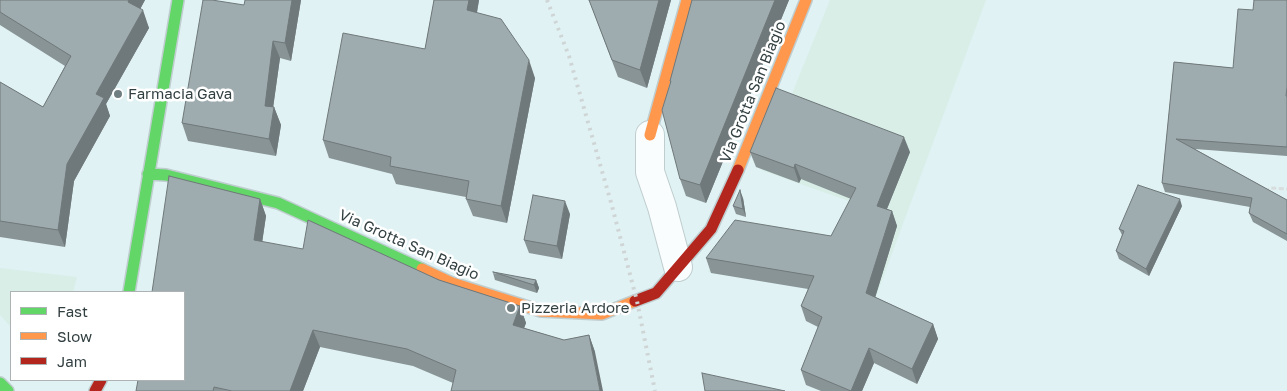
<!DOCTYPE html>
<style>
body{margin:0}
#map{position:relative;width:1287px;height:391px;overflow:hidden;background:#e0f2f4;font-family:"Golos Text",sans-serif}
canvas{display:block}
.legend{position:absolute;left:10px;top:291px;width:175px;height:90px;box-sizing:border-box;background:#fff;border:1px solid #adb2b3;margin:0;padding:6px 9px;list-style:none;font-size:15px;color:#323f41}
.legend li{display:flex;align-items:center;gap:10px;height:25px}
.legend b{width:25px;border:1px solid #adb2b3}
</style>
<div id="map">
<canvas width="1287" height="391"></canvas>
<ul class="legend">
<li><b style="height:6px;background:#63d668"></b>Fast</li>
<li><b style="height:6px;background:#ff974d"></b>Slow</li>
<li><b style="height:6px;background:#b3261e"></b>Jam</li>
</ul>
</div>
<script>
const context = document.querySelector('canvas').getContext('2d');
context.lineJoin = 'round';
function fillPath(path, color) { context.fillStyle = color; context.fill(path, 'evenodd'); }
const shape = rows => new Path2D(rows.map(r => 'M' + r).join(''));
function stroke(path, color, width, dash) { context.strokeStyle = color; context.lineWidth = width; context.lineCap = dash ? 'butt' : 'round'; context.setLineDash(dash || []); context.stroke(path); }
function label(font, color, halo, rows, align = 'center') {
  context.font = font + ' "Golos Text",sans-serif'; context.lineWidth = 5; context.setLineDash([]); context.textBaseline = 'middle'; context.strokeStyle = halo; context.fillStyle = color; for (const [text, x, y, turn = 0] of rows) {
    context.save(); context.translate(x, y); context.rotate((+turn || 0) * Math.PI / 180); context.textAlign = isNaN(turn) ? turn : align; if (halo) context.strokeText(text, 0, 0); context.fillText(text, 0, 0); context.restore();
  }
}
const green = shape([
 [830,0,986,0,874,302,840,291,708,272,728,236,839,250,857,204,761,170],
 [0,268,77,277,73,292,11,292,11,327,0,315]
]);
const path = shape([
 [1265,192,1271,188,1287,189]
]);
const street = shape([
 [650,135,650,172,662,207,678,267]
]);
const fast = shape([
 [148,174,166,175,278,203,422,269],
 [129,292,178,0],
 [0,383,8,391]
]);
const slow = shape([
 [650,135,687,0],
 [738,170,806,0],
 [422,269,452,283,541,311,602,314,635,301]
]);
const jam = shape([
 [635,301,656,293,711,229,738,170],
 [95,391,101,380]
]);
const rail = shape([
 [547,0,569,56,612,206,637,301,655,391]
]);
const wall = shape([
 [0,0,145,0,140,9,149,28,106,104,110,116,74,181,65,247,0,237,0,82,43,107,65,66,0,25],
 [301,0,291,61,280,58,273,107,274,107,281,125,276,156,188,141,182,123,244,5],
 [434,0,479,0,477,13,535,78,507,223,473,216,466,199,466,197,396,184,392,174,329,158,323,140,425,49],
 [589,0,671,0,647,88,618,77],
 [692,0,789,0,706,203,686,196,680,179,670,81],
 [1287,0,1287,156,1195,149,1287,200,1287,241,1253,222,1249,213,1250,207,1165,192,1162,183,1174,62,1233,68,1253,10],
 [750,152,910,152,887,209,892,211,897,226,875,297,933,324,938,339,917,384,874,363,862,391,821,391,806,385,801,370,818,327,806,321,801,306,808,289,711,273,706,258,831,236,851,199,801,179,799,183,756,167],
 [743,198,746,217,736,214,733,206],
 [260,199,266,216,262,242,439,280,520,306,526,323,524,328,564,340,589,335,595,352,453,383,413,366,320,347,303,391,136,391],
 [1182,206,1149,276,1119,259,1116,251,1122,235,1119,229],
 [570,214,562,259,529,253,524,240],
 [493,273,536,280,539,288,537,293,495,280]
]);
const shadedWall = shape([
 [129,0,145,0,135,19,128,2],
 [292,0,301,0,291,61,285,43],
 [469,0,479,0,474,28,467,10],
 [659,0,671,0,647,88,640,70],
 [775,0,789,0,706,203,700,185],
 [143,10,149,28,106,104,110,116,74,181,65,247,58,230,67,164,96,94],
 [273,41,280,58,271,123,265,106],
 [529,60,535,78,507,223,501,206],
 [274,107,281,125,276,156,269,139],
 [904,137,910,152,882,221,877,206],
 [795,164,801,179,799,183,794,168],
 [740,190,743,198,746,217,743,209],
 [260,199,266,216,260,257,254,240],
 [1180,199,1182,206,1149,276,1146,269],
 [565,201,570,214,562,259,557,246],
 [892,211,897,226,872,308,866,293],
 [536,280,539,288,537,293,534,285],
 [520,306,526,323,519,342,513,325],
 [933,324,938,339,917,384,912,369],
 [313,330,320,347,303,391,290,391],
 [589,335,595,352,603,391,600,391],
 [869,348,874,363,862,391,851,391]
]);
const building = shape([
 [0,0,129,0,128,2,143,10,96,94,104,98,67,164,58,230,0,221,0,82,43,107,71,56,0,12,0,0],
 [203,0,212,0,244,5,245,0,292,0,285,43,273,41,265,106,274,107,269,139,182,123,203,0],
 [434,0,469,0,467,10,501,19,529,60,501,206,466,199,469,181,390,166,391,157,323,140,343,33,425,49,434,0],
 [589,0,659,0,640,70,612,60,589,0],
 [692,0,775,0,700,185,680,179,662,110,671,81,670,81,692,0],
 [1254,0,1287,0,1287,87,1286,96,1287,96,1287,147,1176,139,1287,200,1287,234,1249,213,1252,198,1162,183,1174,62,1233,68,1238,9,1253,10,1254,0],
 [776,88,904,137,877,206,892,211,866,293,933,324,912,369,869,348,851,391,801,370,822,317,801,306,814,276,706,258,735,220,831,236,856,188,795,164,794,168,750,152,776,88],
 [169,176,260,199,254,240,303,249,308,220,439,280,520,306,513,325,564,340,589,335,600,391,451,391,456,370,407,349,313,330,290,391,232,391,214,387,213,391,136,391,138,380,184,380,184,292,152,292,169,176],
 [1138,185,1180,199,1146,269,1116,251,1124,231,1119,229,1138,185],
 [740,190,743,209,733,206,740,190],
 [533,195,565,201,557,246,524,240,533,195],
 [493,272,536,280,534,285,493,272],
 [702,373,785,391,705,391,702,373]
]);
const markers = [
 [118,94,5,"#6f7e80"],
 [511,308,5,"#6f7e80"]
];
const streetNames = [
 ["Via Grotta San Biagio",753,92,-68],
 ["Via Grotta San Biagio",409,245,24]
];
const poiNames = [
 ["Farmacia Gava",128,94],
 ["Pizzeria Ardore",521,308]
];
fillPath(green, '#d8eee7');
stroke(street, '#bfcdcf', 30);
stroke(fast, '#bfcdcf', 14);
stroke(slow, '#bfcdcf', 14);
stroke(jam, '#bfcdcf', 14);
stroke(path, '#d8dddd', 3, [5, 2.5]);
stroke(street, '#fafdfd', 28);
stroke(fast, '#63d668', 11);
stroke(slow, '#ff974d', 11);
stroke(jam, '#b3261e', 11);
stroke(rail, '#cfd4d5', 4, [2.5, 5]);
fillPath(wall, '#899496');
fillPath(shadedWall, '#6f787a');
fillPath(building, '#9facaf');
stroke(building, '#6f787a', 1);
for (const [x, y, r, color] of markers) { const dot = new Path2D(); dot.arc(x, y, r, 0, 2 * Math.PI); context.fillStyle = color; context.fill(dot); stroke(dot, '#fff', 2); }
label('15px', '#323f41', '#fff', streetNames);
label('15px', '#323f41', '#fff', poiNames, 'left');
</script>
